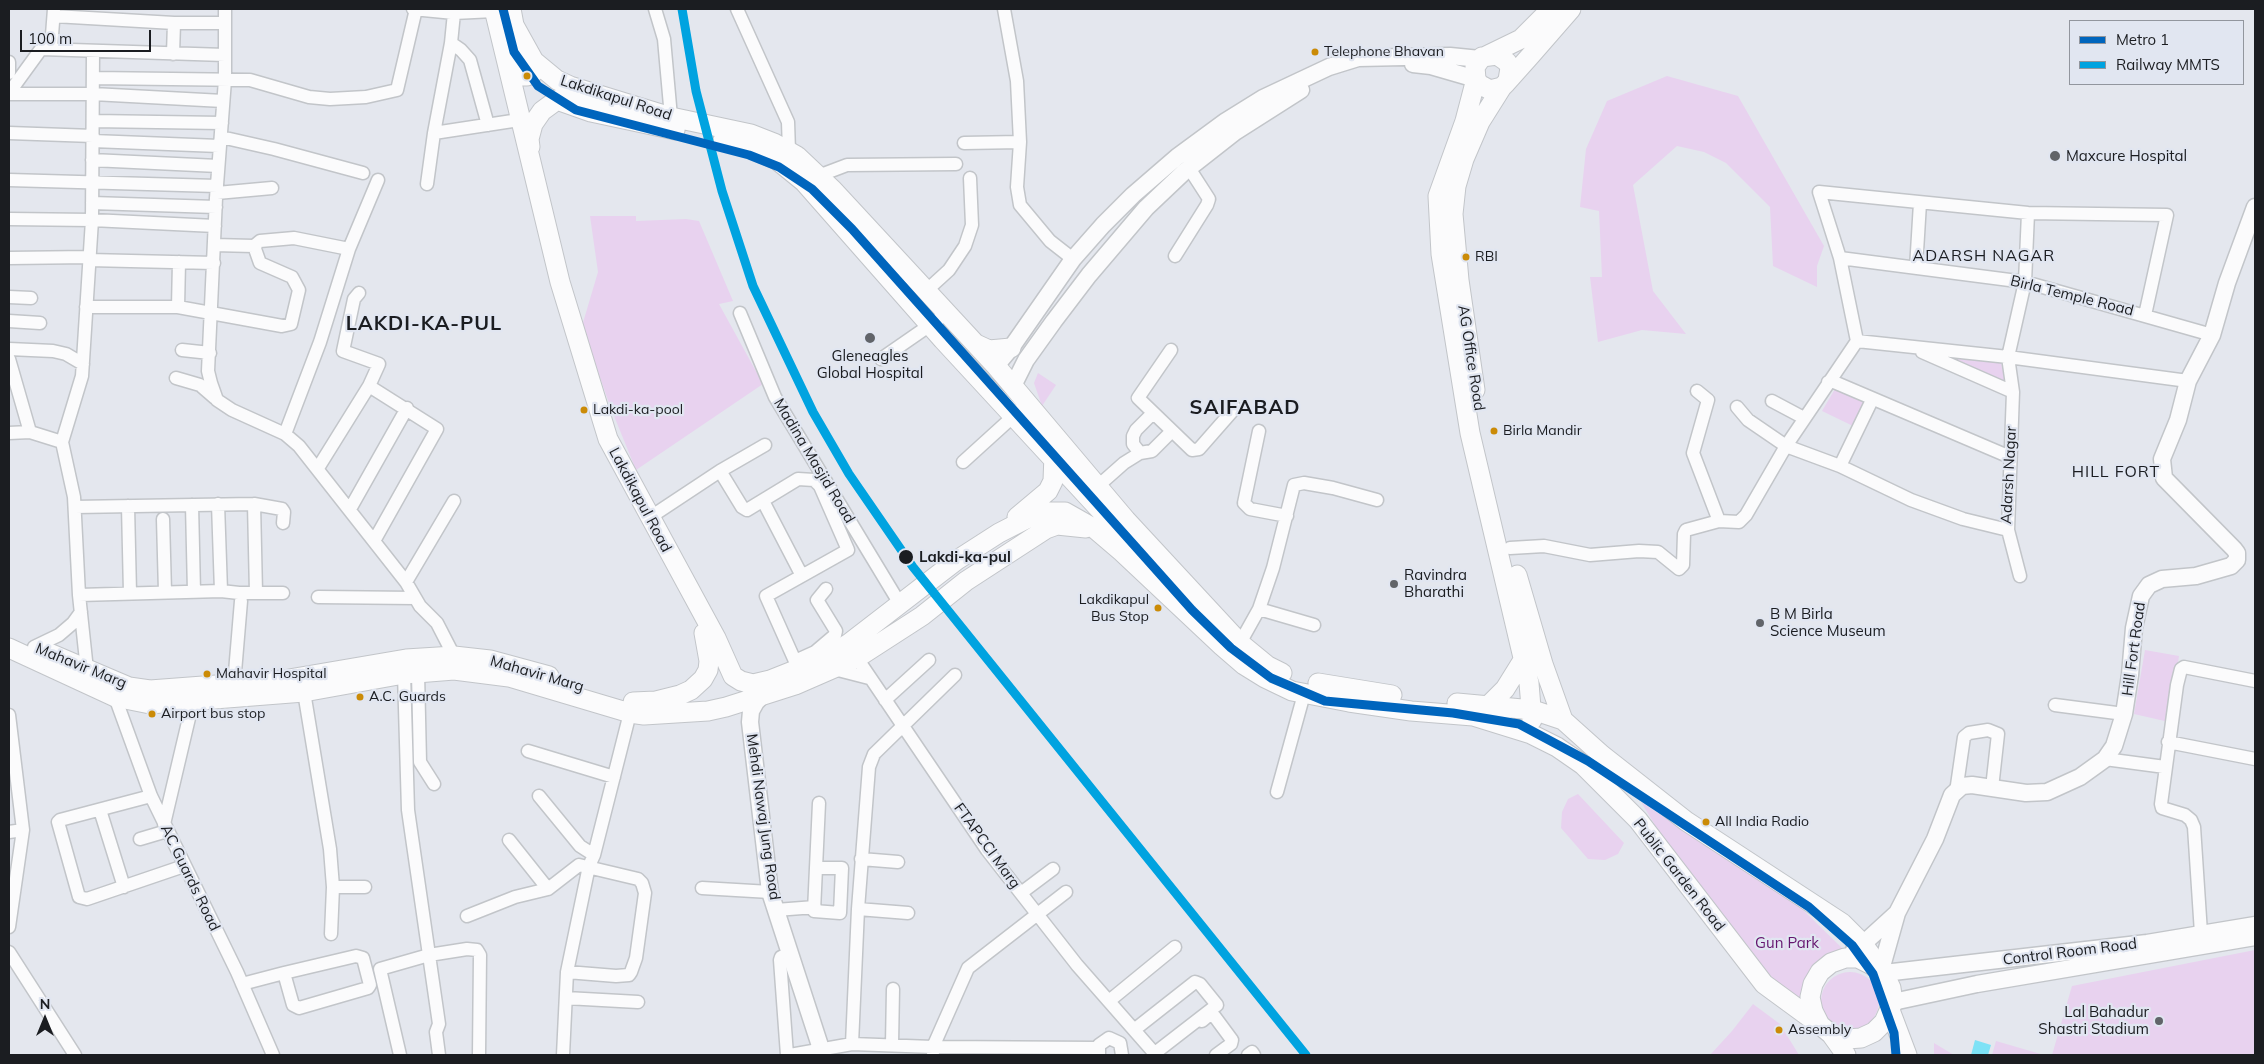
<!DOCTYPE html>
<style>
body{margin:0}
#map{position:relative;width:2264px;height:1064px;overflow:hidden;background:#e4e7ee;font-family:Mulish,sans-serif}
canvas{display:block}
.frame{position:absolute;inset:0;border:10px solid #1b1d21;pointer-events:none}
.legend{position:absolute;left:2069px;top:20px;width:175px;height:65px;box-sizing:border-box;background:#e1e6f1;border:1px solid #92969e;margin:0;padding:6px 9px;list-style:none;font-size:15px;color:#1b1d21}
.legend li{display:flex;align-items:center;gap:10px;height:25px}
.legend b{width:25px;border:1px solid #92969e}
.north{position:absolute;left:20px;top:994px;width:50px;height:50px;-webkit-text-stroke:4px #e1e6f1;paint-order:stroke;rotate:0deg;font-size:14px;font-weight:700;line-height:20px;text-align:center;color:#1b1d21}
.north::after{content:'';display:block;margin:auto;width:18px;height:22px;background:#1b1d21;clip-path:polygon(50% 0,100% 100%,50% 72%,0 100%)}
.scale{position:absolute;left:20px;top:30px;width:131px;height:22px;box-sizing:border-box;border:2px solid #1b1d21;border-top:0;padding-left:6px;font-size:15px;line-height:18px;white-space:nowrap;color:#1b1d21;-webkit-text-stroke:4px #e1e6f1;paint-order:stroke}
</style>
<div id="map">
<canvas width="2264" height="1064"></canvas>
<div class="frame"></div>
<ul class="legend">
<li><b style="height:6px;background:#0065bd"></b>Metro 1</li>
<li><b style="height:6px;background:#00a3e0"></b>Railway MMTS</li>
</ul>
<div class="north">N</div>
<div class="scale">100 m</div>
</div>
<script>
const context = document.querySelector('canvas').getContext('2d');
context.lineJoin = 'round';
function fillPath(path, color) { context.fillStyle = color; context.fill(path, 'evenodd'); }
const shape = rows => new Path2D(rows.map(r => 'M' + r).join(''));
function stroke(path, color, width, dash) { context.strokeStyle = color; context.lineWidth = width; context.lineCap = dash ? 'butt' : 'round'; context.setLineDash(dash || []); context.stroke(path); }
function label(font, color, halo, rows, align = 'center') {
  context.font = font + ' Mulish,sans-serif'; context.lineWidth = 4.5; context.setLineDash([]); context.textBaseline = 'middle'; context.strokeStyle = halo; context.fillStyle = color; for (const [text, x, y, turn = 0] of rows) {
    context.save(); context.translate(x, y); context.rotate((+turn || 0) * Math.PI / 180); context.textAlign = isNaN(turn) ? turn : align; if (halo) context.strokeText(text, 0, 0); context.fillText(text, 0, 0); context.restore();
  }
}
const green = shape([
 [1667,76,1738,96,1824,246,1817,266,1817,287,1773,266,1770,207,1726,163,1704,152,1677,146,1633,185,1653,291,1686,334,1642,330,1598,342,1590,277,1602,277,1599,211,1580,207,1586,149,1607,101],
 [590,216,636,216,636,221,686,219,699,221,733,301,719,304,763,384,636,470,610,406,582,326,598,272],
 [1945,354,2000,358,2005,382],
 [1038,373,1056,385,1042,406,1034,383],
 [1835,389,1866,402,1853,426,1822,411],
 [2145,650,2179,656,2169,722,2134,714],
 [1578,794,1624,843,1618,854,1605,860,1588,859,1561,828,1562,812,1568,799],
 [1641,802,1797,904,1843,949,1801,1003,1784,990,1728,930,1667,845],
 [2255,950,2255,1055,2052,1055,2072,986],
 '1821 1001a29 29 0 1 1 58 0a29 29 0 1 1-58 0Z',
 [1753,1004,1780,1024,1799,1055,1710,1055,1732,1031],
 [1996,1041,2044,1055,1992,1055],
 [1934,1043,1954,1055,1934,1055]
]);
const water = shape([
 [1975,1040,1991,1045,1988,1055,1971,1055]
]);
const minor = shape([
 [225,9,225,80,216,198,208,371,211,383,217,400,232,410,285,434,299,446,406,582,420,606,437,623,454,656],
 [413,9,454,13,494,11],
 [655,9,664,39,671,117],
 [737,9,788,122,789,151],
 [1004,9,1017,81,1020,142,1017,187,1020,205,1050,241,1073,259],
 [454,13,451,43,434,133,519,120],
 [54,16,174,23],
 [451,43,461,50,470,60,488,125],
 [51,48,54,9],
 [173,54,174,23,225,23],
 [9,62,9,73],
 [93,78,250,80,309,97,330,99,366,97,397,90,416,9],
 [9,93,41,49,225,55],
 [9,94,93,94,223,101],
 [93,121,222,123],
 [9,133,93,136],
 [221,137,274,149,363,173],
 [93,141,219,146],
 [964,143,1020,142],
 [92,160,218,166],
 [818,176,847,165,956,164],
 [9,180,217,186],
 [427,184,434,133],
 [217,193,272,188],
 [92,203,216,207],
 [9,219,92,220,215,226],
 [254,246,260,241,294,238,349,249],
 [1175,256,1207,205,1209,199,1189,168],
 [9,258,89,257],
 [1840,258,2025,282,2212,335],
 [89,260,214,263],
 [1916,268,1920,203],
 [926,291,949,270,965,246,972,225,970,178],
 [9,297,31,298],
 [86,307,178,307,282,326,291,324,299,290,292,277,260,263,254,246,214,245],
 [178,307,179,262],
 [740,313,775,397,900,604],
 [9,321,40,323],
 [1857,341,2008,357,2188,381],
 [9,349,53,351,66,354,83,364],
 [182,350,210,353],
 [1171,350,1138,398,1192,450,1199,449,1235,408],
 [1922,352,2013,392],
 [9,359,30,432,62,442],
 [881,359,946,314],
 [176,378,200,385,215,398],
 [1828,382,1834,382,2010,457],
 [369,386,437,429,374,541],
 [1697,391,1708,400,1693,453,1719,521],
 [1772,401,1804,418],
 [1737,407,1748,420,1786,446,1840,466,1911,500,1963,519,2008,530,2013,392,2008,357,2025,282,2028,213],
 [1259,431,1244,503,1250,509,1287,516],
 [9,433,30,432],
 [285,434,320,342,349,249,378,180],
 [1140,453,1133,444,1133,436,1136,430,1153,413],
 [963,462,1028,403],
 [1840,466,1872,400],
 [318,468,369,386,379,364,343,351,354,299,359,293],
 [720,471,742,507,747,510,798,479,814,480,820,486,848,550,766,596,799,670],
 [1098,486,1124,463,1140,453,1152,451,1172,431],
 [763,501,801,574],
 [218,504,221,591],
 [254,504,256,593],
 [192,505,194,592],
 [128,506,130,593],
 [75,507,254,504,282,509,284,512,283,523],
 [350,509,407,408],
 [649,518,720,471,765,445],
 [163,519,165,592],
 [2008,530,2020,576],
 [1510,548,1544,546,1590,555,1639,551,1658,552,1679,569,1683,565,1684,534,1686,530,1719,521,1739,522,1746,515,1786,446,1857,341,1840,258,1819,192,2028,213,2167,215,2145,315],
 [406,582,454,501],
 [79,595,221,591,239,593,283,593],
 [318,597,415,598],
 [1259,609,1314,625],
 [1240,643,1259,609,1273,568,1294,485,1304,483,1333,488,1377,500],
 [34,647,59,635,73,623,81,612],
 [857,658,987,850,1077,965,1156,1055],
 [795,661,815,652,835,635,836,631,817,600,826,589],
 [834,669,869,678],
 [87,670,79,595,74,497,62,442,82,376,92,220,93,52],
 [418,673,420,762,434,784],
 [404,674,408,810,439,1024,436,1032,439,1055],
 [234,684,241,601],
 [304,692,330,849,333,887,331,934],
 [115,697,151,796,237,972,273,1055],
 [885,700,929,660],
 [2055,705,2124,714],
 [9,715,23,830,9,927],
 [2168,742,2255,759],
 [528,751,614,777],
 [2105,759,2165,767],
 [1277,792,1304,694],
 [1956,792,1964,737,1969,733,1988,730,1998,734,1992,788],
 [151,796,60,820,58,822,79,897,87,899,184,866],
 [539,796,580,846,594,855],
 [100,810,124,887],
 [164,824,193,701],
 [9,832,23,830],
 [140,839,167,831],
 [509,840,548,889],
 [861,859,898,862],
 [817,868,842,868,840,913,814,911,819,803],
 [333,887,365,887],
 [702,888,770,892],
 [1021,893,1053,869],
 [858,909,908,913],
 [776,910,815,907],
 [467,916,515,897,548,889,579,865,638,879,642,883,645,893,636,958,631,972,629,975,616,976,567,972],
 [2201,933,2194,827,2191,820,2185,815,2162,808,2161,804,2177,685,2181,669,2184,667,2255,681],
 [9,952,75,1055],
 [242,984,284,973,356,956,363,958,370,985,368,988,299,1008,293,1005,284,973],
 [566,998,638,1002],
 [1109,1001,1175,947],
 [1202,1021,1209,1015,1215,1017,1232,1040,1231,1044,1216,1055],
 [1134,1030,1195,982,1200,984,1217,1005,1155,1053],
 [852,1044,858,909,869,767,874,754,955,675],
 [892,1044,893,989],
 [933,1053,933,1047,968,968,1066,892],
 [400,1055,380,969,429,955,467,949,477,950,480,955,479,1055],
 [563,1055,567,972,589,866,594,855,630,713],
 [787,1055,780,960,781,957,791,954],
 [790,1055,852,1044,933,1047,1098,1048],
 [1099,1055,1099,1045,1109,1038,1120,1043,1122,1055],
 [1248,1055,1252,1052,1254,1055]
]);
const major = shape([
 [1413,64,1431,66,1476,79],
 [996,366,1011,348,1073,259,1103,225,1133,195,1177,157,1226,121,1263,98,1329,67,1358,58,1450,56,1480,59],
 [1013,386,1026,360,1054,321,1089,275,1146,208,1184,172,1235,132,1301,90],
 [763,695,756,702,751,711,750,722,770,892,823,1055],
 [1854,950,1863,944,1897,913],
 [1881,970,1897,913,1935,839,1952,795,1962,786,1972,785,2026,793,2047,792,2080,777,2105,759,2114,746,2124,714,2130,675,2134,628,2141,596,2149,585,2162,579,2196,576,2231,566,2237,560,2237,553,2234,549,2164,478,2162,459,2178,420,2188,381,2212,335,2227,283,2255,207],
 [1884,973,2147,943,2255,925],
 [1893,1002,1977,984,2255,937]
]);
const highway = shape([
 [494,9,560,282,608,439,716,638,733,676,741,681,753,684,770,680,823,659,848,644,957,560,999,533,1040,512,1065,512,1095,529,1122,552,1222,646,1244,665,1265,678,1292,691,1349,702,1411,711,1473,716,1531,734,1557,747,1583,765,1638,820,1764,984,1820,1025],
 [511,9,514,25,534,61,557,80,570,86,671,117,751,134,774,143,797,156,833,190,996,366,1126,520,1240,643,1268,666,1282,673],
 [1486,56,1521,39,1551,9],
 [508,66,521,76,527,76,533,73,535,67,534,61],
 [1476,79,1465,121,1438,196,1441,254,1470,433,1529,683,1532,720],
 [1508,80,1510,68,1507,62,1497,55,1482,57,1475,67,1476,79,1479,84,1490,90,1502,87,1506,83,1531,55,1571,9],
 [557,100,591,112,675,130],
 [723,140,743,145,777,160,804,182,943,340,1124,536],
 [530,147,529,139,533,124,542,111,557,100,568,95],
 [976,344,989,350,1011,348],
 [1475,390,1459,280,1453,214,1456,186,1464,159,1480,122,1502,87],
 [1017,517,1048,491,1053,481,1054,454],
 [1517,575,1543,664,1563,720],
 [9,648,115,697,150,704,304,692,404,674,454,670,509,677,630,713,644,715,708,711,726,707,795,685,857,658,922,616,966,581,1046,529,1057,525,1086,528],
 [42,650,129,687,150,690,283,680,406,659,454,656,490,660,549,676],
 [1318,683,1392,695],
 [633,702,656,701,680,695,691,690,703,679,708,670,709,661,704,633],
 [1457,703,1533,710,1563,720,1602,755,1686,821,1842,923,1863,944,1884,973,1891,988,1893,1002,1884,1022,1874,1032,1861,1038,1847,1039,1831,1034,1820,1025,1813,1011,1810,997,1813,984,1820,972,1831,963,1845,958,1858,958,1880,969],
 [1489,705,1505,689,1523,660],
 [1890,1010,1907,1055],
 [1831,1034,1846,1055]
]);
const rail1 = shape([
 [682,9,696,91,722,191,753,286,813,412,849,474,913,567,1306,1055]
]);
const metro1 = shape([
 [503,9,514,52,538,86,576,110,749,155,779,167,812,189,852,229,1192,610,1231,648,1271,678,1325,701,1453,713,1519,724,1588,761,1809,907,1852,945,1873,974,1894,1033,1896,1055]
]);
const markers = [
 [1315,52,4.5,"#cb8b07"],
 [527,76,4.5,"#cb8b07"],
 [2055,156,6,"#616469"],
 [1466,257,4.5,"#cb8b07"],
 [870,338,6,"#616469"],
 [584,410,4.5,"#cb8b07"],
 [1494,431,4.5,"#cb8b07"],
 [906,557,8,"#1b1d21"],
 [1394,584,5,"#616469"],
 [1158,608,4.5,"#cb8b07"],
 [1760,623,5,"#616469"],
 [207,674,4.5,"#cb8b07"],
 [360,697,4.5,"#cb8b07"],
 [152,714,4.5,"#cb8b07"],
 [1706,822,4.5,"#cb8b07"],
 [2159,1021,5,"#616469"],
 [1779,1030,4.5,"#cb8b07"]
];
const busNames = [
 ["Telephone Bhavan",1324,52],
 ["RBI",1475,257],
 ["Lakdi-ka-pool",593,410],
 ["Birla Mandir",1503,431],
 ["Lakdikapul",1149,600,"right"],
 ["Bus Stop",1149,617,"right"],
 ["Mahavir Hospital",216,674],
 ["A.C. Guards",369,697],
 ["Airport bus stop",161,714],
 ["All India Radio",1715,822],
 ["Assembly",1788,1030]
];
const streetNames = [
 ["Lakdikapul Road",616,98,18],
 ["Birla Temple Road",2072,296,14],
 ["AG Office Road",1471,358,81],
 ["Madina Masjid Road",814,461,59],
 ["Adarsh Nagar",2009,475,-87],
 ["Lakdikapul Road",640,500,62],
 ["Hill Fort Road",2134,649,-82],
 ["Mahavir Marg",81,666,22],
 ["Mahavir Marg",537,674,16],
 ["Mehdi Nawaj Jung Road",763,817,82],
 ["FTAPCCI Marg",987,846,54],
 ["Public Garden Road",1679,875,52],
 ["AC Guards Road",190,878,64],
 ["Control Room Road",2070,952,-7]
];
const poiNames = [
 ["Maxcure Hospital",2066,156],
 ["Gleneagles",870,356,"center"],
 ["Global Hospital",870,373,"center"],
 ["Ravindra",1404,575],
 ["Bharathi",1404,592],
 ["B M Birla",1770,614],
 ["Science Museum",1770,631],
 ["Lal Bahadur",2149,1012,"right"],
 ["Shastri Stadium",2149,1029,"right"]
];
const stopNames = [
 ["Lakdi-ka-pul",919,557]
];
const parkNames = [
 ["Gun Park",1787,943]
];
const neighbourhoodNames = [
 ["ADARSH NAGAR",1984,256],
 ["HILL FORT",2116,472]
];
const districtNames = [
 ["LAKDI-KA-PUL",424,324],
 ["SAIFABAD",1245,408]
];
fillPath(green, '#e8d2ef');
fillPath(water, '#7de2f6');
stroke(minor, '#c2c5c9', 15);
stroke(major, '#c2c5c9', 19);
stroke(highway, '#c2c5c9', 21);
stroke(minor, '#fbfbfc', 12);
stroke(major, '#fbfbfc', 16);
stroke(highway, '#fbfbfc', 19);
stroke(rail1, '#00a3e0', 9);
stroke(metro1, '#0065bd', 9);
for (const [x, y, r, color] of markers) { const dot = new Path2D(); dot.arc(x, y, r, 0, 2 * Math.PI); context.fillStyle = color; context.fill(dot); stroke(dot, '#e1e6f1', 2); }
label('14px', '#1b1d21', '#e1e6f1', busNames, 'left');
label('15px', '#1b1d21', '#e1e6f1', streetNames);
label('15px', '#1b1d21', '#e1e6f1', poiNames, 'left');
label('bold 15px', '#1b1d21', '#e1e6f1', stopNames, 'left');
label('15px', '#65156f', '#e1e6f1', parkNames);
context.letterSpacing = '1px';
label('16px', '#1b1d21', '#e1e6f1', neighbourhoodNames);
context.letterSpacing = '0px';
context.letterSpacing = '1px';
label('bold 20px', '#1b1d21', '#e1e6f1', districtNames);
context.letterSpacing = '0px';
</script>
